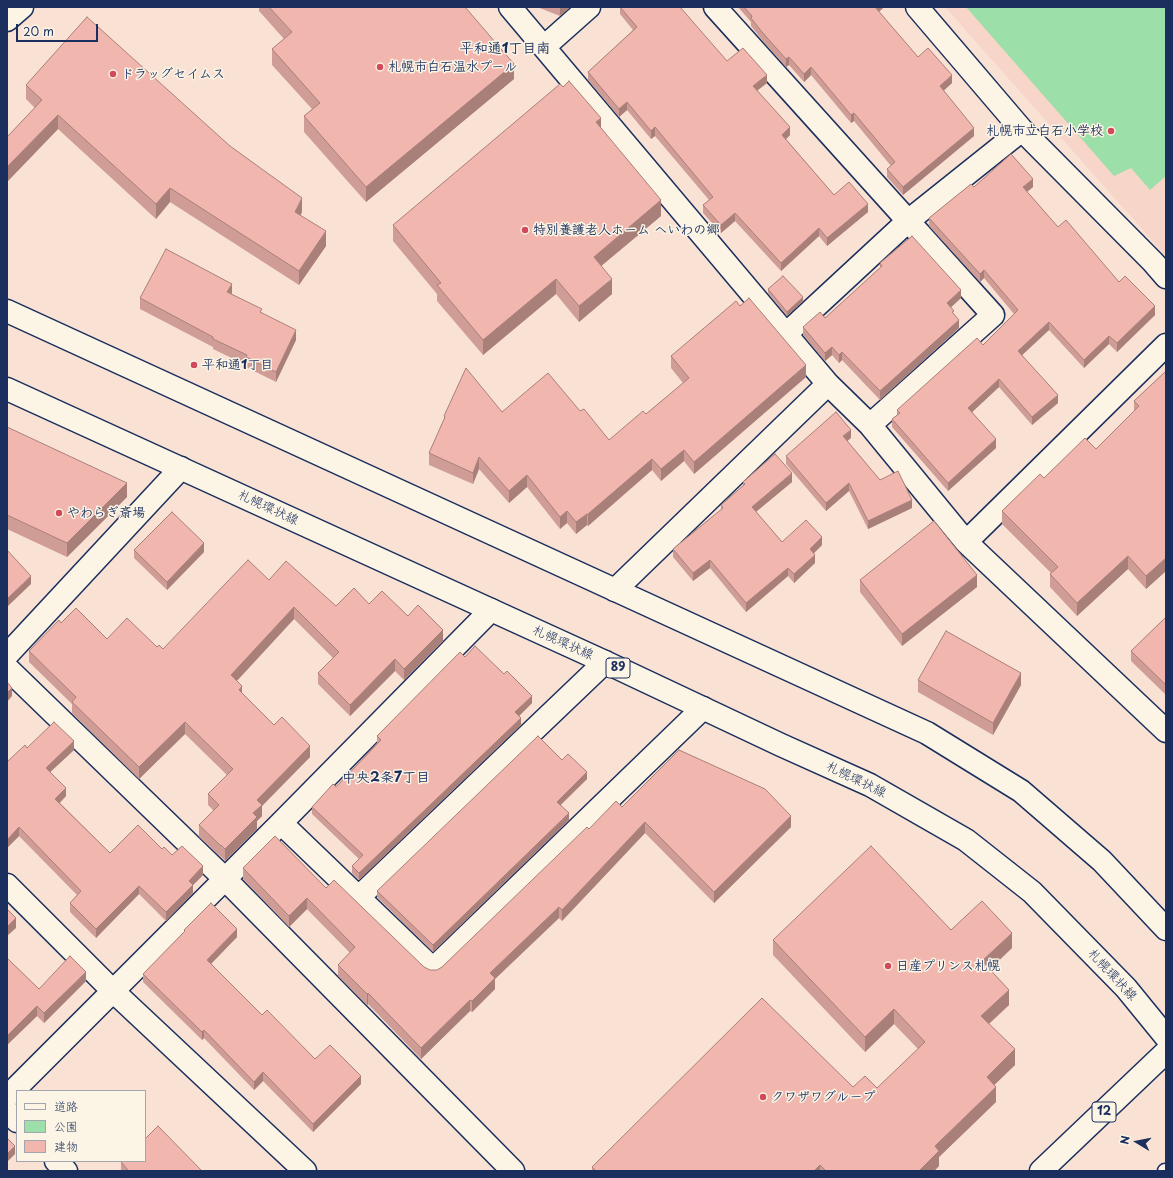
<!DOCTYPE html>
<meta charset="utf-8">
<style>
body{margin:0}
#map{position:relative;width:1173px;height:1178px;overflow:hidden;background:#f9e2d4;font-family:"Playpen Sans","Klee One",sans-serif}
canvas{display:block}
.frame{position:absolute;inset:0;border:8px solid #1b2f5e;pointer-events:none}
.legend{position:absolute;left:16px;top:1090px;width:130px;height:72px;box-sizing:border-box;background:#fcf5e5;border:1px solid #a2a6af;margin:0;padding:5px 7px;list-style:none;font-size:12px;color:#1b2f5e}
.legend li{display:flex;align-items:center;gap:8px;height:20px}
.legend b{width:20px;border:1px solid #a2a6af}
.north{position:absolute;left:1117px;top:1122px;width:40px;height:40px;-webkit-text-stroke:3px #fcf5e5;paint-order:stroke;rotate:280deg;font-size:11px;font-weight:700;line-height:16px;text-align:center;color:#1b2f5e}
.north::after{content:'';display:block;margin:auto;width:14px;height:18px;background:#1b2f5e;clip-path:polygon(50% 0,100% 100%,50% 72%,0 100%)}
.scale{position:absolute;left:16px;top:24px;width:82px;height:18px;box-sizing:border-box;border:2px solid #1b2f5e;border-top:0;padding-left:5px;font-size:12px;line-height:14px;white-space:nowrap;color:#1b2f5e;-webkit-text-stroke:3px #fcf5e5;paint-order:stroke}
</style>
<div id="map">
<canvas width="1173" height="1178"></canvas>
<div class="frame"></div>
<ul class="legend">
<li><b style="height:5px;background:#fcf5e5"></b>道路</li>
<li><b style="height:11px;background:#9ddfa9"></b>公園</li>
<li><b style="height:11px;background:#f1b6ae"></b>建物</li>
</ul>
<div class="north">N</div>
<div class="scale">20 m</div>
</div>
<script>
const context = document.querySelector('canvas').getContext('2d');
context.lineJoin = 'round';
function fillPath(path, color) { context.fillStyle = color; context.fill(path, 'evenodd'); }
const shape = rows => new Path2D(rows.map(r => 'M' + r).join(''));
function stroke(path, color, width, dash) { context.strokeStyle = color; context.lineWidth = width; context.lineCap = dash ? 'butt' : 'round'; context.setLineDash(dash || []); context.stroke(path); }
function label(font, color, halo, rows, align = 'center') {
  context.font = font + ' "Playpen Sans","Klee One",sans-serif'; context.lineWidth = 3; context.setLineDash([]); context.textBaseline = 'middle'; context.strokeStyle = halo; context.fillStyle = color; for (const [text, x, y, turn = 0] of rows) {
    context.save(); context.translate(x, y); context.rotate((+turn || 0) * Math.PI / 180); context.textAlign = isNaN(turn) ? turn : align; if (halo) context.strokeText(text, 0, 0); context.fillText(text, 0, 0); context.restore();
  }
}
const built = shape([
 [945,7,1166,7,1166,256]
]);
const green = shape([
 [966,7,1166,7,1166,176,1150,190,1131,168,1114,176]
]);
const service = shape([
 [1165,1171,1166,1171]
]);
const minor = shape([
 [510,7,828,384,870,425,966,542,1166,731],
 [715,7,993,315,870,425],
 [917,7,1022,130,1153,262,1166,277],
 [544,47,589,7],
 [786,334,908,221,1022,130],
 [966,542,1166,345],
 [615,590,828,384],
 [7,655,181,468],
 [7,668,225,879,513,1171],
 [281,823,433,969,703,708],
 [7,885,113,991,305,1171],
 [359,897,605,662],
 [7,1097,281,823,491,610],
 [7,1111,17,1121],
 [56,1161,66,1171]
]);
const tertiary = shape([
 [7,20,22,7]
]);
const primary = shape([
 [7,311,927,733,1021,791,1102,861,1166,929],
 [7,389,605,662,781,745,870,785,966,840,1032,892,1126,988,1166,1037]
]);
const trunk = shape([
 [1041,1171,1166,1052]
]);
const wall = shape([
 [259,7,465,7,514,79,366,202,304,132,304,116,312,109,272,65,272,49,284,39,259,11],
 [537,7,570,7,560,16],
 [620,7,727,61,767,83,757,90,790,135,786,139,834,195,868,212,827,246,819,236,781,271,735,221,721,233,703,213,703,205,709,200,655,136,651,139,627,110,619,117,588,80,588,72,633,30,620,14],
 [738,7,884,7,879,12,918,57,952,83,943,91,974,136,903,195,887,177,887,169,891,166,854,121,851,123,811,75,804,82,789,65,786,67,762,40,751,26,751,22],
 [26,85,302,212,300,216,326,246,299,285,170,202,156,219,58,129,7,182,7,137,35,108,26,99],
 [601,128,661,216,601,266,612,294,579,322,556,294,483,355,437,301,437,294,393,241,393,225],
 [974,187,1033,187,1027,192,1058,227,1119,282,1155,315,1117,352,1109,344,1084,368,1049,330,1022,355,1058,403,1032,425,999,387,972,412,996,448,948,491,892,427,892,419,897,415,897,410,983,345,1014,314,984,278,980,282,929,226,929,218],
 [880,263,961,298,951,307,959,328,880,400,842,360,839,363,832,355,825,361,803,335,803,327,825,318,880,268],
 [768,289,803,301,787,316,768,293],
 [232,294,262,313,296,340,276,382,246,367,246,365,213,349,213,347,140,309,140,298],
 [671,356,806,377,694,474,684,461,661,481,652,470,588,526,587,525,576,534,567,523,560,529,527,487,509,503,479,469,473,484,429,465,429,453,444,420,444,416,502,412,580,411,609,440,646,414,683,383,671,368],
 [1166,371,1166,571,1146,589,1128,569,1077,616,1050,587,1050,574,1051,573,1002,524,1002,511,1044,478,1096,449,1134,411,1134,401],
 [7,427,127,497,67,557,7,529],
 [851,438,847,441,880,480,912,508,868,529,849,491,826,511,786,464,786,456],
 [743,482,792,482,756,512,782,542,822,545,814,553,815,563,794,583,788,576,746,612,710,568,693,581,673,557,673,549,721,510,721,505,743,486],
 [134,550,204,552,167,590,134,558],
 [269,580,336,606,369,604,408,616,443,641,404,680,395,671,350,716,318,684,318,673,333,658,294,619,237,681,242,693,274,725,310,757,262,806,262,816,257,821,257,829,225,861,221,857,199,837,199,825,214,811,208,805,208,794,227,775,185,734,139,779,72,713,72,704,29,662,29,651,61,623,107,639,157,647,163,649],
 [860,580,977,587,902,646,860,592],
 [1166,617,1166,695,1131,661,1131,651],
 [465,657,532,703,519,716,521,725,359,880,352,873,352,866,359,859,312,814,312,807,336,787,377,743,377,736],
 [918,680,1021,685,993,735,918,692],
 [27,748,74,750,50,772,66,796,60,803,110,853,162,849,203,875,193,885,193,893,166,921,139,894,96,938,70,912,70,903,77,895,19,836,7,848,7,762],
 [562,760,587,779,561,805,569,820,433,952,377,897,377,891],
 [622,807,791,827,714,903,645,833,562,921,559,918,495,979,495,989,472,1012,470,1011,421,1059,368,1004,367,1005,338,976,338,965,350,953,307,909,289,927,243,879,243,868,326,888,424,967,430,970,437,970,442,967,589,829],
 [184,930,237,937,211,964,262,1015,315,1059,361,1084,313,1132,263,1081,254,1090,204,1038,202,1040,143,982,143,974,184,932],
 [951,930,1012,948,989,969,1009,1005,989,1024,1015,1065,994,1085,996,1102,939,1157,939,1166,934,1171,592,1171,592,1167,853,1087,877,1088,918,1049,894,1024,865,1052,773,955,773,940],
 [7,958,39,989,86,981,44,1023,37,1016,7,1045],
 [121,1162,202,1171,121,1171]
]);
const shadedWall = shape([
 [561,7,570,7,560,16,560,8],
 [875,7,884,7,875,15],
 [789,57,789,65,786,67,786,59],
 [514,64,514,79,366,202,366,187],
 [811,67,811,75,804,82,804,74],
 [767,75,767,83,753,94,753,86],
 [952,75,952,83,940,94,940,86],
 [627,102,627,110,619,117,619,109],
 [854,113,854,121,851,123,851,115],
 [58,115,58,129,7,182,7,167],
 [601,118,601,134,596,122],
 [655,127,655,136,651,139,651,131],
 [790,127,790,135,782,143,782,135],
 [974,128,974,136,903,195,903,187],
 [1033,179,1033,187,1023,195,1023,187],
 [170,188,170,202,156,219,156,204],
 [302,198,302,212,295,227,295,212],
 [661,200,661,216,594,272,594,257],
 [868,204,868,212,827,246,827,238],
 [735,213,735,221,721,233,721,225],
 [819,228,819,236,781,271,781,263],
 [326,231,326,246,299,285,299,271],
 [984,270,984,278,980,282,980,274],
 [556,279,556,294,483,355,483,340],
 [612,279,612,294,579,322,579,306],
 [232,284,232,294,227,292],
 [961,290,961,298,947,311,947,303],
 [803,297,803,301,787,316,787,312],
 [1155,306,1155,315,1117,352,1117,343],
 [959,320,959,328,880,400,880,391],
 [1049,322,1049,330,1018,359,1018,351],
 [296,330,296,340,276,382,276,372],
 [1109,336,1109,344,1084,368,1084,360],
 [832,347,832,355,825,361,825,353],
 [842,352,842,360,839,363,839,355],
 [806,365,806,377,694,474,694,462],
 [999,379,999,387,968,416,968,408],
 [1058,395,1058,403,1032,425,1032,417],
 [851,430,851,438,843,444,843,436],
 [996,439,996,448,948,491,948,483],
 [684,450,684,461,661,481,661,469],
 [479,457,479,469,473,484,473,473],
 [652,459,652,470,588,526,588,514],
 [792,473,792,482,752,515,752,507],
 [527,475,527,487,509,503,509,491],
 [127,483,127,497,67,557,67,543],
 [849,483,849,491,826,511,826,503],
 [912,500,912,508,868,529,868,521],
 [567,511,567,523,560,529,560,517],
 [587,514,587,525,576,534,576,522],
 [822,537,822,545,810,557,810,549],
 [204,543,204,552,167,590,167,582],
 [815,555,815,563,794,583,794,574],
 [1128,556,1128,569,1077,616,1077,603],
 [1166,558,1166,571,1146,589,1146,576],
 [710,560,710,568,693,581,693,573],
 [788,568,788,576,746,612,746,603],
 [977,575,977,587,902,646,902,634],
 [31,576,31,584,7,607,7,599],
 [294,607,294,619,231,687,231,675],
 [443,630,443,641,404,680,404,669],
 [395,659,395,671,350,716,350,705],
 [1021,673,1021,685,993,735,993,723],
 [242,686,242,697,239,690],
 [12,688,12,696,7,702,7,693],
 [532,696,532,703,515,720,515,712],
 [521,718,521,725,359,880,359,873],
 [185,722,185,734,139,779,139,767],
 [74,741,74,750,46,776,46,768],
 [310,746,310,757,262,806,262,816,257,821,257,829,225,861,225,849,257,800],
 [587,772,587,779,557,808,557,802],
 [66,788,66,796,55,807,55,799],
 [569,813,569,820,433,952,433,945],
 [791,816,791,827,714,903,714,892],
 [645,822,645,833,562,921,562,910],
 [19,827,19,836,7,848,7,840],
 [203,866,203,875,193,885,193,893,166,921,166,912,189,881],
 [139,886,139,894,96,938,96,929],
 [307,898,307,909,289,927,289,916],
 [559,907,559,918,495,979,495,989,472,1012,472,1001,490,973],
 [16,918,16,928,7,936,7,927],
 [237,929,237,937,207,968,207,960],
 [1012,933,1012,948,982,977,982,961],
 [86,972,86,981,44,1023,44,1013],
 [1009,990,1009,1005,981,1031,981,1016],
 [368,993,368,1004,367,1005,367,994],
 [470,1000,470,1011,421,1059,421,1048],
 [37,1006,37,1016,7,1045,7,1036],
 [894,1009,894,1024,865,1052,865,1037],
 [204,1030,204,1038,202,1040,202,1032],
 [1015,1049,1015,1065,987,1092,987,1077],
 [263,1072,263,1081,254,1090,254,1082],
 [361,1076,361,1084,313,1132,313,1124],
 [996,1087,996,1102,939,1157,939,1166,934,1171,919,1171,935,1146],
 [15,1146,15,1154,7,1162,7,1154],
 [820,1165,820,1171,814,1171]
]);
const building = shape([
 [269,7,465,7,514,64,366,187,304,116,320,103,272,49,292,32,269,7],
 [620,7,680,7,727,61,743,48,767,75,753,86,790,127,782,135,834,195,849,182,868,204,827,238,819,228,781,263,735,213,721,225,703,205,713,197,655,127,651,131,627,102,619,109,588,72,637,27,620,7],
 [744,7,875,7,918,57,928,48,952,75,940,86,974,128,903,187,887,169,895,162,854,113,851,115,811,67,804,74,789,57,786,59,762,32,751,18,752,16,744,7],
 [87,17,230,146,302,198,295,212,326,231,299,271,170,188,156,204,58,115,7,167,7,137,42,100,26,85,87,17],
 [569,81,601,118,596,122,661,200,594,257,612,279,579,306,556,279,483,340,437,285,441,283,393,225,560,84,563,87,569,81],
 [1011,154,1033,179,1023,187,1058,227,1066,220,1119,282,1125,276,1155,306,1117,343,1109,336,1084,360,1049,322,1018,351,1058,395,1032,417,999,379,968,408,996,439,948,483,892,419,900,413,897,410,977,338,983,345,1018,310,984,270,980,274,929,218,971,184,974,187,1011,154],
 [912,236,961,290,947,303,954,311,952,312,959,320,880,391,842,352,839,355,832,347,825,353,803,327,820,312,825,318,882,266,880,263,912,236],
 [166,249,232,284,227,292,262,309,260,312,296,330,276,372,246,357,247,355,213,339,213,337,140,298,166,249],
 [783,276,803,297,787,312,768,289,783,276],
 [749,298,806,365,694,462,684,450,661,469,652,459,588,514,587,514,576,522,567,511,560,517,527,475,509,491,479,457,473,473,429,453,445,417,444,416,466,368,502,412,548,373,580,411,584,409,609,440,643,411,646,414,689,378,671,356,736,301,740,306,749,298],
 [1166,371,1166,558,1146,576,1128,556,1077,603,1050,574,1058,567,1002,511,1040,474,1044,478,1085,438,1096,449,1139,406,1134,401,1166,371],
 [836,412,851,430,843,436,880,480,898,471,912,500,868,521,849,483,826,503,786,456,836,412],
 [7,427,127,483,67,543,7,515,7,427],
 [775,454,792,473,752,507,782,542,806,520,822,537,810,549,815,555,794,574,788,568,746,603,710,560,693,573,673,549,723,508,721,505,745,484,743,482,775,454],
 [172,512,204,543,167,582,134,550,172,512],
 [934,521,977,575,902,634,860,580,934,521],
 [7,550,31,576,7,599,7,550],
 [248,560,269,580,286,561,336,606,354,588,369,604,382,591,408,616,418,605,443,630,404,669,395,659,350,705,318,673,339,652,294,607,231,675,242,686,239,690,274,725,282,717,310,746,257,800,262,805,253,813,257,817,225,849,221,845,221,846,199,825,219,805,208,794,233,769,185,722,139,767,72,702,76,697,29,651,59,620,61,623,76,608,107,639,127,618,157,647,159,645,163,649,248,560],
 [1166,617,1166,685,1131,651,1166,617],
 [946,631,1021,673,993,723,918,680,946,631],
 [475,646,504,674,507,671,532,696,515,712,521,718,359,873,352,866,363,855,312,807,333,784,336,787,381,740,377,736,460,652,465,657,475,646],
 [7,682,12,688,7,693,7,682],
 [54,722,74,741,46,768,66,788,55,799,110,853,138,825,162,849,164,847,172,855,182,846,203,866,189,881,193,885,166,912,139,886,96,929,70,903,81,891,19,827,7,840,7,762,25,745,27,748,54,722],
 [538,736,562,760,568,754,587,772,557,802,569,813,433,945,377,891,538,736],
 [679,750,765,789,791,816,714,892,645,822,562,910,559,907,490,973,495,978,472,1001,470,1000,421,1048,368,993,367,994,338,965,355,947,307,898,289,916,243,868,275,836,326,888,334,880,424,967,430,970,437,970,442,967,587,827,589,829,616,801,622,807,679,750],
 [871,846,951,930,982,901,1012,933,982,961,1009,990,981,1016,1015,1049,987,1077,996,1087,935,1146,939,1151,919,1171,826,1171,820,1165,814,1171,596,1171,592,1167,762,998,853,1087,865,1076,877,1088,925,1042,894,1009,865,1037,773,940,871,846],
 [211,903,237,929,207,960,262,1015,267,1010,315,1059,330,1045,361,1076,313,1124,263,1072,254,1082,204,1030,202,1032,143,974,185,931,184,930,211,903],
 [7,909,16,918,7,927,7,909],
 [70,956,86,972,44,1013,37,1006,7,1036,7,958,39,989,70,956],
 [158,1126,202,1171,129,1171,121,1162,122,1161,145,1161,145,1139,158,1126],
 [7,1138,15,1146,7,1154,7,1138]
]);
const markers = [
 [380,67,4,"#d1495b"],
 [113,74,4,"#d1495b"],
 [1111,131,4,"#d1495b"],
 [525,230,4,"#d1495b"],
 [194,365,4,"#d1495b"],
 [59,513,4,"#d1495b"],
 [888,966,4,"#d1495b"],
 [763,1097,4,"#d1495b"]
];
const shields = [
 [618,668,24],
 [1104,1112,24]
];
const shieldNames = [
 ["89",618,668],
 ["12",1104,1112]
];
const poiNames = [
 ["札幌市白石温水プール",388,67],
 ["ドラッグセイムス",121,74],
 ["札幌市立白石小学校",1103,131,"right"],
 ["特別養護老人ホーム へいわの郷",533,230],
 ["平和通1丁目",202,365],
 ["やわらぎ斎場",67,513],
 ["日産プリンス札幌",896,966],
 ["クワザワグループ",771,1097]
];
const streetNames = [
 ["札幌環状線",268,508,25],
 ["札幌環状線",563,643,24],
 ["札幌環状線",856,780,26],
 ["札幌環状線",1112,975,47]
];
const neighbourhoodNames = [
 ["平和通1丁目南",505,49],
 ["中央2条7丁目",386,778]
];
fillPath(built, '#f7d5c9');
fillPath(green, '#9ddfa9');
stroke(service, '#1b2f5e', 17);
stroke(minor, '#1b2f5e', 25);
stroke(tertiary, '#1b2f5e', 25);
stroke(primary, '#1b2f5e', 25);
stroke(trunk, '#1b2f5e', 25);
stroke(service, '#fcf5e5', 14);
stroke(minor, '#fcf5e5', 22);
stroke(tertiary, '#fcf5e5', 22);
stroke(primary, '#fcf5e5', 22);
stroke(trunk, '#fcf5e5', 22);
fillPath(wall, '#cf9d96');
fillPath(shadedWall, '#a97f7a');
fillPath(building, '#f1b6ae');
stroke(building, '#a97f7a', 1);
for (const [x, y, r, color] of markers) { const dot = new Path2D(); dot.arc(x, y, r, 0, 2 * Math.PI); context.fillStyle = color; context.fill(dot); stroke(dot, '#fcf5e5', 1.5); }
for (const [x, y, w] of shields) { const box = new Path2D(); box.roundRect(x - w / 2, y - 10, w, 20, 3); context.fillStyle = '#fcf5e5'; context.fill(box); stroke(box, '#1b2f5e', 1); }
label('bold 12px', '#1b2f5e', null, shieldNames);
label('bold 13px', '#1b2f5e', '#fcf5e5', poiNames, 'left');
label('13px', '#1b2f5e', '#fcf5e5', streetNames);
label('bold 14px', '#1b2f5e', '#fcf5e5', neighbourhoodNames);
</script>
